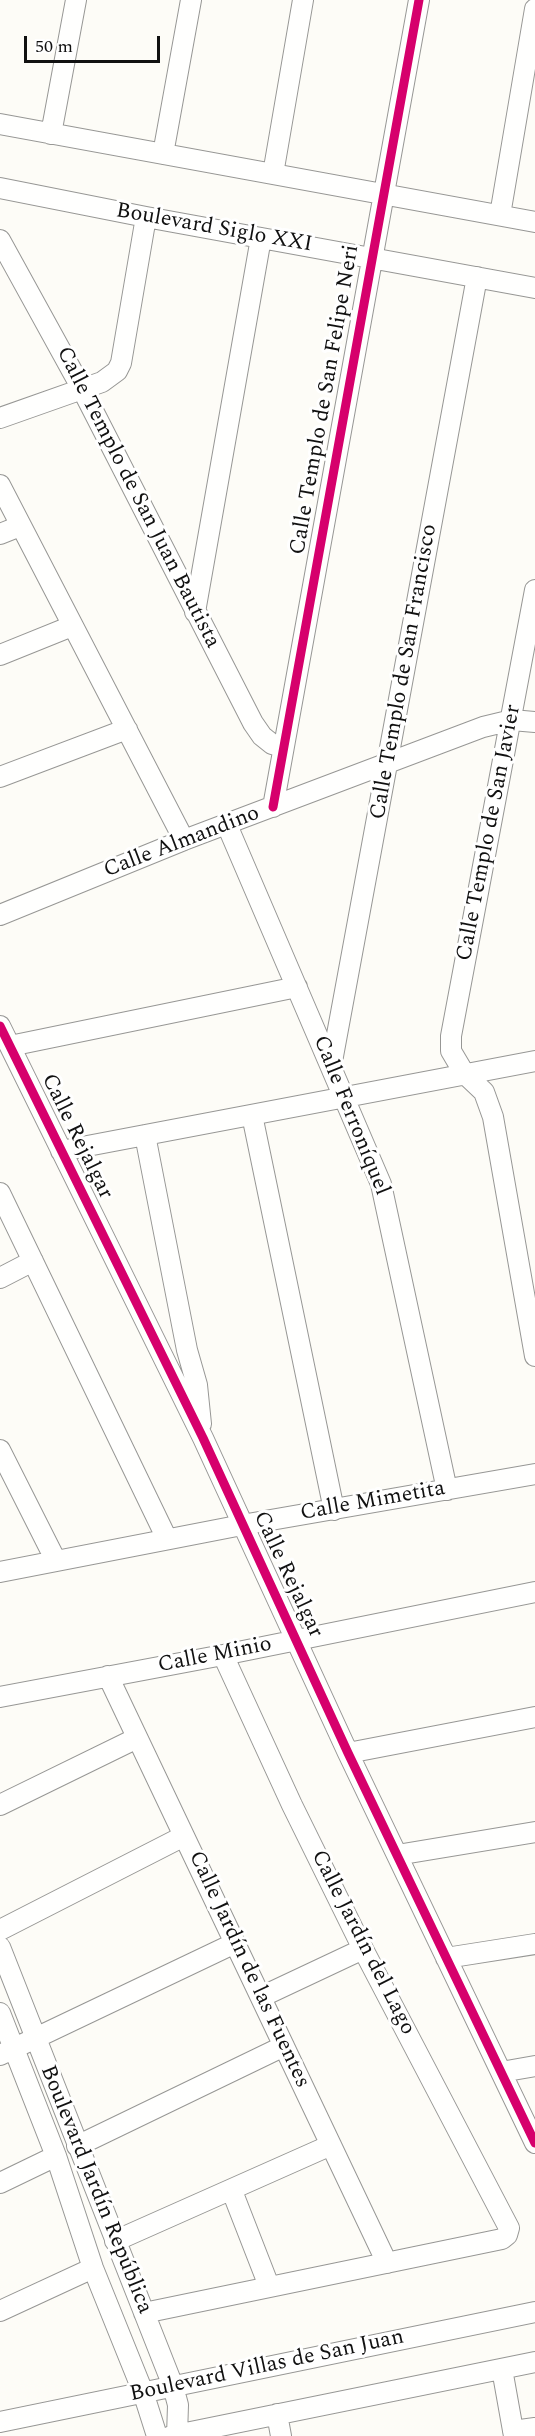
<!DOCTYPE html>
<meta charset="utf-8">
<style>
body{margin:0}
#map{position:relative;width:535px;height:2436px;overflow:hidden;background:#fdfcf7;font-family:Spectral,serif}
canvas{display:block}
.scale{position:absolute;left:24px;top:36px;width:136px;height:27px;box-sizing:border-box;border:3px solid #111;border-top:0;padding-left:8px;font-size:18px;line-height:21px;white-space:nowrap;color:#111;-webkit-text-stroke:4px #fff;paint-order:stroke}
</style>
<div id="map">
<canvas width="535" height="2436"></canvas>
<div class="scale">50 m</div>
</div>
<script>
const context = document.querySelector('canvas').getContext('2d');
context.lineJoin = 'round';
const shape = rows => new Path2D(rows.map(r => 'M' + r).join(''));
function stroke(path, color, width, dash) { context.strokeStyle = color; context.lineWidth = width; context.lineCap = dash ? 'butt' : 'round'; context.setLineDash(dash || []); context.stroke(path); }
function label(font, color, halo, rows, align = 'center') {
  context.font = font + ' Spectral,serif'; context.lineWidth = 6; context.setLineDash([]); context.textBaseline = 'middle'; context.strokeStyle = halo; context.fillStyle = color; for (const [text, x, y, turn = 0] of rows) {
    context.save(); context.translate(x, y); context.rotate((+turn || 0) * Math.PI / 180); context.textAlign = isNaN(turn) ? turn : align; if (halo) context.strokeText(text, 0, 0); context.fillText(text, 0, 0); context.restore();
  }
}
const minor = shape([
 [0,124,535,222],
 [51,134,76,0],
 [163,154,191,0],
 [273,174,303,0],
 [0,188,146,217,535,288],
 [500,215,535,9],
 [0,240,82,389,253,723,262,736,272,744,282,747],
 [0,418,102,382,117,371,121,363,146,217],
 [0,485,184,840],
 [0,534,20,526],
 [535,590,451,1036,451,1051,464,1073,484,1092,493,1117,535,1356],
 [195,612,261,238],
 [0,655,72,626],
 [0,777,127,729],
 [273,807,419,0],
 [227,825,381,1184,447,1490],
 [0,915,184,840,483,727,512,720,535,722],
 [0,1026,203,1438,348,1753,535,2143],
 [10,1046,297,987],
 [331,1067,477,277],
 [252,1115,334,1510],
 [145,1135,187,1350,197,1385,201,1424],
 [61,1151,535,1061],
 [0,1193,167,1539],
 [0,1278,33,1261],
 [0,1450,56,1561],
 [0,1572,242,1525,535,1474],
 [108,1676,387,2263],
 [0,1697,223,1655,535,1592],
 [348,1753,535,1717],
 [0,1805,137,1738],
 [397,1855,535,1832],
 [0,1930,184,1836],
 [0,1947,173,2386,178,2405,177,2436],
 [446,1958,535,1944],
 [261,1997,363,1949],
 [0,2013,56,2156,93,2268,143,2392,157,2436],
 [0,2055,235,1943],
 [501,2072,535,2066],
 [77,2146,284,2046],
 [0,2183,56,2156],
 [232,2191,269,2286],
 [115,2241,331,2145],
 [0,2311,93,2268],
 [144,2313,502,2239,507,2235,509,2228,363,1949,292,1805,223,1655],
 [502,2369,514,2436],
 [277,2414,281,2436],
 [0,2422,535,2312],
 [513,2431,535,2428],
 [171,2436,535,2362]
]);
const cycleway = shape([
 [273,807,419,0],
 [0,1026,203,1438,348,1753,535,2143]
]);
const streetNames = [
 ["Boulevard Siglo XXI",214,229,10],
 ["Calle Templo de San Felipe Neri",326,400,-80],
 ["Calle Templo de San Juan Bautista",137,498,63],
 ["Calle Templo de San Francisco",405,672,-80],
 ["Calle Templo de San Javier",490,833,-79],
 ["Calle Almandino",182,843,-21],
 ["Calle Ferroníquel",350,1116,68],
 ["Calle Rejalgar",76,1137,64],
 ["Calle Mimetita",373,1502,-10],
 ["Calle Rejalgar",287,1575,65],
 ["Calle Minio",215,1656,-11],
 ["Calle Jardín del Lago",362,1943,63],
 ["Calle Jardín de las Fuentes",248,1970,65],
 ["Boulevard Jardín República",95,2190,68],
 ["Boulevard Villas de San Juan",267,2367,-12]
];
stroke(minor, '#979795', 22);
stroke(minor, '#fffffe', 20);
stroke(cycleway, '#d6006c', 9);
label('22px', '#111', '#fff', streetNames);
</script>
